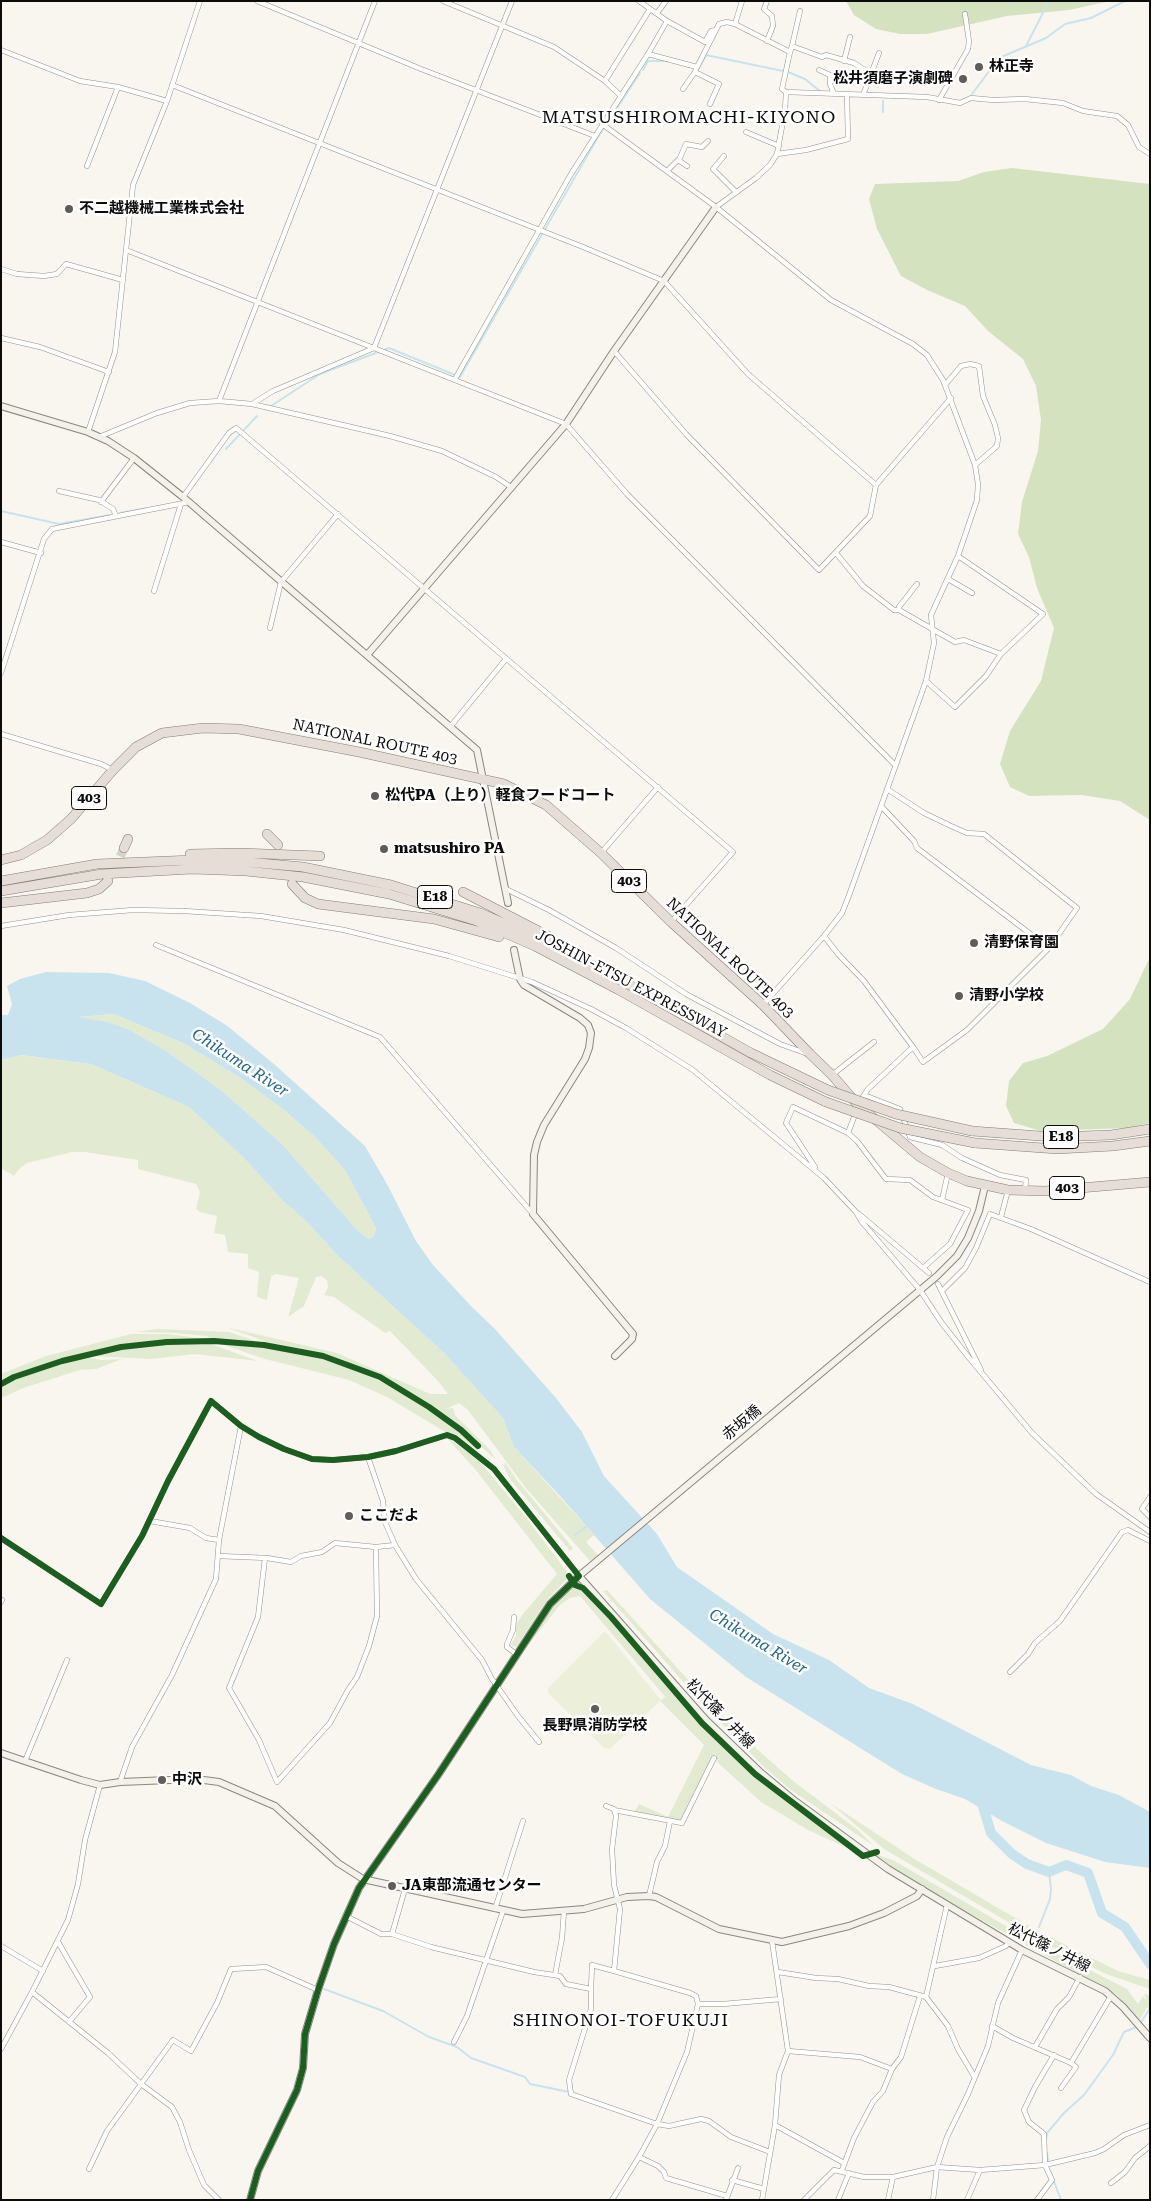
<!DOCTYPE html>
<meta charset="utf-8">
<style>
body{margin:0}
#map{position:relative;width:1151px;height:2201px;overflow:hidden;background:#f9f6ef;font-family:"Roboto Serif",serif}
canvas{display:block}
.frame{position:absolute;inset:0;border:2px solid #0b0b0b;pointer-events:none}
</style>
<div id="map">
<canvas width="1151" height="2201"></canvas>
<div class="frame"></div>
</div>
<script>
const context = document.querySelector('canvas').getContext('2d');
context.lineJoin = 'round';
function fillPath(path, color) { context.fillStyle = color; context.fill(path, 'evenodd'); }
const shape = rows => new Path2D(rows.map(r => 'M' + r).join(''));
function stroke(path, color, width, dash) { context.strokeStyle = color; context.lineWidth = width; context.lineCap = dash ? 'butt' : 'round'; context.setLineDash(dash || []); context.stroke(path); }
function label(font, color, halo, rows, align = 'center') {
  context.font = font + ' "Roboto Serif","Noto Sans JP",serif'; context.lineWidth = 5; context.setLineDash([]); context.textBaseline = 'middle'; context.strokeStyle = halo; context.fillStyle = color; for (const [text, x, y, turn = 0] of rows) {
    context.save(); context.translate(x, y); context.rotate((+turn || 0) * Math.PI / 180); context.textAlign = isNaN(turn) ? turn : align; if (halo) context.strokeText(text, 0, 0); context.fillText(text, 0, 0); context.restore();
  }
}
const green = shape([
 [114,1014,185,1044,239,1077,284,1110,315,1137,345,1170,376,1228,374,1236,369,1239,358,1231,283,1145,222,1091,168,1052,130,1030,108,1022,76,1017],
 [20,1055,91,1064,189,1107,244,1158,282,1200,306,1221,337,1255,444,1353,503,1418,514,1447,594,1535,586,1542,598,1555,590,1561,525,1487,468,1410,459,1403,446,1409,453,1408,455,1415,491,1451,495,1459,449,1418,429,1404,373,1372,317,1352,267,1342,226,1327,337,1353,430,1394,448,1394,438,1381,390,1331,385,1333,334,1297,324,1295,328,1287,327,1280,321,1276,316,1277,304,1306,288,1317,299,1278,276,1274,271,1276,267,1300,257,1297,259,1272,248,1268,248,1254,228,1252,225,1235,214,1233,217,1216,200,1212,196,1209,200,1192,196,1184,138,1169,138,1160,85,1152,72,1152,27,1163,19,1169,14,1176,1,1168,1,1060],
 [158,1329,229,1332,259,1342,213,1339,206,1336,175,1333,136,1332],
 [131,1334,169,1334,204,1339,136,1343,110,1347,54,1361,1,1381,1,1374,46,1356],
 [215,1342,275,1348,322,1358,359,1371,395,1388,462,1433,479,1452,457,1435,447,1433,387,1397,349,1380,265,1359],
 [208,1343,258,1361,195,1354,151,1359,91,1356,126,1348,159,1345],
 [85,1357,102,1360,122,1359,96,1369,80,1370,26,1387,1,1398,1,1385,38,1371],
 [446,1437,477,1458,528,1520,567,1572,567,1579,547,1600,516,1647,510,1645,516,1636,516,1625,522,1615,557,1574,475,1469],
 [505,1462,516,1479,573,1548,570,1551,510,1479,504,1467],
 [571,1586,583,1589,603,1608,625,1631,700,1722,747,1767,856,1852,808,1830,761,1802,715,1760,716,1752,681,1822,634,1813,639,1804,668,1817,704,1745,660,1701,665,1697,667,1699,580,1596,570,1598,560,1605,520,1655,547,1613],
 [607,1590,709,1703,749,1742,792,1780,859,1831,874,1846,791,1790,765,1768,701,1702,603,1591],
 [830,1803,913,1858,1029,1926,1028,1928,1031,1931,1030,1935,884,1849],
 [878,1855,893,1860,1023,1936,1127,1989,1138,2004,1143,1996,1147,2002,1144,1994,1150,1995,1150,2010,1147,2007,1139,2021,1117,1995,965,1911,876,1857],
 [1037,1934,1042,1937,1044,1934,1118,1971,1150,1980,1150,1989,1106,1974,1063,1953,1036,1938]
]);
const forest = shape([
 [846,1,1110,1,1069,10,1007,16,927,34,900,34,876,29,854,15],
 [1012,168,1150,184,1150,820,1120,801,1082,795,1029,796,1010,787,1000,764,1010,731,1041,681,1054,628,1037,588,1029,557,1018,534,1022,502,1038,451,1041,420,1036,386,1023,359,988,331,965,306,927,290,901,276,877,229,869,199,875,184,958,181,984,172],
 [1150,957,1150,1123,1128,1128,1041,1131,1014,1123,1006,1106,1009,1081,1023,1063,1047,1056,1103,1029,1130,999]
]);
const pitch = shape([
 [605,1631,661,1700,610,1749,604,1748,548,1693,548,1688]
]);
const water = shape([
 [46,972,109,973,145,981,190,1003,226,1025,274,1064,365,1146,388,1186,416,1241,433,1265,471,1306,495,1329,556,1398,582,1432,604,1476,657,1534,677,1567,773,1634,829,1660,869,1688,913,1704,1031,1765,1071,1775,1091,1786,1119,1795,1150,1812,1150,1868,1105,1862,1046,1843,1002,1821,965,1799,936,1789,902,1774,746,1677,650,1599,560,1496,514,1447,503,1418,444,1353,337,1255,306,1221,282,1200,244,1158,189,1107,91,1064,21,1055,1,1060,1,1015,8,1015,12,1004,7,986,20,979],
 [114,1014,185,1044,239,1077,284,1110,315,1137,345,1170,376,1228,374,1236,369,1239,358,1231,283,1145,222,1091,168,1052,130,1030,108,1022,78,1017]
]);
const stream = shape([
 [1026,46,1049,1],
 [643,70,648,61,666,61],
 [698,70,706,55,783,71],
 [788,72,805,79,821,92],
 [972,94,999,58,1046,38,1065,24,1091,18,1125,1],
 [883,101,883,112],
 [271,406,320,374,389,348,460,377,598,137,640,73],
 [226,449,257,416],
 [1,511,59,524,110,515],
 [120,513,148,508],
 [575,1535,587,1526],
 [1039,1927,1050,1899,1051,1889,1049,1872],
 [324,1989,383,2011,429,2037,457,2047,471,2058,525,2077,530,2084,569,2092],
 [1141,2022,1149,2010],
 [1046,2140,1047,2133,1064,2113,1084,2095,1113,2055,1124,2032,1136,2027],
 [1047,2153,1048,2160],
 [1050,2171,1061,2200]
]);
const river = shape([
 [981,1800,991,1833,1012,1854,1027,1864,1049,1872,1066,1865,1088,1873,1102,1913,1125,1927,1150,1964]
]);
const highwayTunnel = shape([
 [115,869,124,848]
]);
const street = shape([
 [257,1,421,69,595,136],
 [443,1,554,47,605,81,621,96],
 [657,13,666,1],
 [667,21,705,42,711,31,716,30],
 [735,24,742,1],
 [767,41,773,26,772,16,764,9,767,1],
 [792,46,800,11],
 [1,50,80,81,118,87,167,101],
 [790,52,792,46,822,57,826,55,854,63,871,74],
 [648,54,697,67,719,24,727,22,735,24,790,52,782,89,786,92,785,110,777,154,770,165,756,178,716,207],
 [844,61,850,37],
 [697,67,695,72,719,84,710,104],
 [819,70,830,75,830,84,834,94],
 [605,81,650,9],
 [172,85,583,247,664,281,748,374,876,485],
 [683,89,695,72],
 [786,92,927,97,960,103,971,98,993,100,1025,99,1063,103,1083,111,1117,116,1128,125,1139,147,1150,154],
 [863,95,879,53],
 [939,100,968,49,969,41,965,14],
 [602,124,716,207,831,300,913,344,927,355,943,380,975,465,978,484,977,500,958,556,931,615,934,643,926,681,848,898,842,913,824,936,763,1005],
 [746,132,779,146],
 [777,154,806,150,848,139,847,95],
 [724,156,713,169,736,192],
 [679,160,686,144,702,147,708,141],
 [87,166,118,87],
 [667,171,678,160,687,166],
 [126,250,566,424,627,494,895,765],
 [1,269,17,274,44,276,57,274,66,264,123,280],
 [1,338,40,347,109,372],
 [614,351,686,434,819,570,870,516,876,485,951,398],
 [455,379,571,174,648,54,667,21,639,1],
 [945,385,961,366,970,364,979,366,983,396,995,425,998,438,997,446,975,465],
 [219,401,375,1],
 [252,404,390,436,442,451,496,477,511,487],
 [88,432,115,352,133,185,167,101,200,1],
 [99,437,157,413,190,403,219,401,252,404,273,391,374,348,512,1],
 [59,491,99,500,113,509,116,516],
 [183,497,229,433,236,428,733,852,671,922],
 [101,502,134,458],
 [1,542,41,553],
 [836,553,863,586,894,610,899,610,955,642,964,640,1001,654],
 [948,579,972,593],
 [154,591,181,504],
 [899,610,899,607,917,584],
 [270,628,281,582,338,514],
 [1,673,44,539,52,529,189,502],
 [926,681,955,707,986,676,1001,654,1043,614,958,556],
 [450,727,506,659],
 [1,734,101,764,113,770],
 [887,789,924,813,951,826,967,833,984,834,1077,908,1049,948,967,1030,923,1062,913,1047],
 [881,806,914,841,917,848,1049,948],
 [601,853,658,787],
 [506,889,549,910,616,948,686,994,780,1044,808,1054],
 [1,926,69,915,133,910,184,911,261,916,344,930,449,956,532,982,591,1009,626,1028,693,1070,824,1178,856,1212,862,1222,920,1290,941,1322,970,1359,1032,1433,1096,1494,1150,1532],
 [824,936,838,954,864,981,913,1047,868,1089,859,1103],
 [156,945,380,1037,533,1214],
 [832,1075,874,1042],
 [864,1095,900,1109,910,1137,942,1145,962,1158,1000,1175,1026,1180,1025,1190],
 [848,1133,856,1112],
 [815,1167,786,1123,793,1107,848,1133,857,1141,886,1179,910,1180,933,1197,968,1210,950,1244,923,1268],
 [942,1200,948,1173],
 [859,1214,929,1273],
 [1001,1217,1008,1190],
 [938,1284,981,1370],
 [942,1291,965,1268,976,1248,990,1214,1031,1229,1150,1282],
 [368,1457,383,1501,385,1522,395,1545,416,1579,482,1660,492,1679,518,1716,539,1742],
 [1150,1497,1142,1509,1150,1517],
 [150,1521,190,1528,206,1538,219,1540],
 [1,1538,101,1604,142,1536,168,1481,211,1401,241,1426,259,1437,284,1449,312,1459,333,1460,368,1457,396,1451,447,1435,455,1438,494,1469,579,1576],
 [218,1556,267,1558,291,1562,301,1556,322,1552,335,1543,376,1547,395,1545],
 [265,1558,258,1617,229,1688,259,1740,277,1782,330,1723,348,1690,357,1677,369,1646,377,1616,376,1547],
 [1,1602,2,1600],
 [514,1617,513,1630,507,1644,507,1647,516,1654],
 [1010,1672,1028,1654,1035,1643,1060,1621,1122,1532,1128,1530,1150,1541],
 [25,1761,67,1660],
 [120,1782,132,1747,172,1675,216,1579,219,1540,241,1426],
 [606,1806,614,1809,616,1816,612,1849,614,1885,620,1909,614,1971,690,1993,696,1996,698,2004,687,2052,657,2124,639,2157,612,2200],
 [614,1810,682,1823,714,1758],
 [649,1896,657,1862,665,1846,670,1821],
 [495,1909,523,1821],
 [346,1916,381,1934,392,1934,431,1947,534,1972,560,1976,566,1984,591,1989,592,1965,614,1971],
 [392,1934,405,1889],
 [58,1942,90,1997,69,2022],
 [1,1946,43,1971],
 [935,1966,979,1958,1006,1946,1009,1942],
 [778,1972,816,1978,838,1979,869,1986,889,1987,926,1997,948,2026,958,2049,974,2076],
 [555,1975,562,1938,564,1911],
 [591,1989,591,2009,569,2080,571,2094,657,2124,669,2126,701,2119,709,2121,731,2137,770,2152],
 [32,1992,108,2053,141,2084,172,2107,180,2122,189,2150,204,2185,219,2200],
 [926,1997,947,1905],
 [698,2004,723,2004,781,1999],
 [992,2026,1013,2038,1071,2063,1111,1996],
 [454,2042,467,2016,503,1911],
 [1035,2047,1057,2009,1069,1997,1080,1977],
 [1,2049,32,1992,68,1920,78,1884,85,1840,100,1785],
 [788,2051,860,2057,892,2069],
 [1061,2088,1076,2067,1071,2063],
 [775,2125,844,2163],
 [639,2157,658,2166,664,2172,666,2178,727,2196],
 [89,2169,107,2131,173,2040,191,2051,217,2003,231,1969,266,1967,318,1990],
 [842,2170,854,2138,873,2102,883,2091,892,2069,901,2057,920,1996],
 [732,2180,764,2189],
 [1111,2183,1125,2172,1135,2158,1150,2146],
 [726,2200,738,2168],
 [762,2200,775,2125,779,2075,788,2051,772,1941],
 [804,2200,834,2170,864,2177,893,2177,937,2167,980,2170,1045,2165,1095,2153,1104,2149,1124,2135,1150,2125],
 [838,2200,849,2173],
 [888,2200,893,2177],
 [933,2200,937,2167,947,2137,968,2094,988,2046,998,2003,1022,1950],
 [967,2200,980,2170],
 [1037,2200,1052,2180,1045,2165,1044,2134,1029,2122,1024,2110,1035,2087,1054,2055]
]);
const secondary = shape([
 [1,406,88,432,108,441,134,458,183,497,477,750,508,903],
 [367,655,566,424,614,351,716,207],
 [514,950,520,979,524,985,580,1018,588,1025,591,1033,589,1048,585,1059,544,1125,537,1142,534,1155,533,1214,633,1334,632,1339,615,1356],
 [985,1186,979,1211,968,1238,957,1256,937,1276,579,1576,706,1720,759,1771,795,1801,888,1869,1022,1950,1105,1991,1123,2007,1150,2038],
 [1,1753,81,1780,100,1785,120,1782,196,1779,219,1782,275,1806,338,1863,363,1879,522,1914,584,1909,627,1897,649,1896,656,1897,719,1929,782,1942,849,1926,884,1913,917,1896,922,1889],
 [250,2200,258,2171,297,2090,303,2068,305,2034,318,1990,334,1944,359,1888,438,1775,550,1604,579,1576]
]);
const highway = shape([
 [267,834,278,845],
 [124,848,128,839],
 [190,854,240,853,320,856],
 [1,860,21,855,47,840,71,819,113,770,136,747,162,733,203,728,239,729,359,752,504,784,546,805,601,853,671,922,763,1005,810,1054,832,1075,858,1105,920,1157,948,1173,967,1181,1008,1190,1045,1191,1150,1182],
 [1,881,97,864,193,860,247,862,303,867,391,885,480,913,538,938,628,984,751,1053,828,1090],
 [292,884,305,898,318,904,434,919,499,937],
 [1,891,102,874,192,869,246,871,303,877,389,894,477,921,535,946,619,990,770,1075,826,1102],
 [463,892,552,938],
 [1,903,87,893,99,889,108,881],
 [972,1131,1054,1137,1111,1135,1150,1129],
 [975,1143,1057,1149,1113,1146,1150,1141]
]);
const highwayBridge = shape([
 [828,1090,896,1114,972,1131],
 [826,1102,900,1128,975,1143]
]);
const cycleway = shape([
 [1,1384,14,1377,62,1361,121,1347,167,1342,214,1341,264,1345,323,1356,380,1377,429,1407,461,1430,478,1446],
 [1,1538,101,1604,142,1536,168,1481,211,1401,241,1426,259,1437,284,1449,312,1459,333,1460,368,1457,396,1451,447,1435,455,1438,494,1469,579,1576,550,1604,438,1775,359,1888,334,1944,318,1990,305,2034,303,2068,297,2090,258,2171,250,2200],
 [569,1576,575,1585,583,1588,611,1617,702,1723,755,1774,863,1856,877,1852]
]);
const markers = [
 [979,67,5,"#5e5d5b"],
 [963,79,5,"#5e5d5b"],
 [69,209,5,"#5e5d5b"],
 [375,796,5,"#5e5d5b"],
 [384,849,5,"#5e5d5b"],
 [974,943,5,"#5e5d5b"],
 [959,996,5,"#5e5d5b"],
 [349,1516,5,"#5e5d5b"],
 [595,1709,5,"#5e5d5b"],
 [162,1780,5,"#5e5d5b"],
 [392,1886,5,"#5e5d5b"]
];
const shields = [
 [89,798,35],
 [629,881,35],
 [435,897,35],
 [1061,1137,35],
 [1067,1188,35]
];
const shieldNames = [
 ["403",89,798],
 ["403",629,881],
 ["E18",435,897],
 ["E18",1061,1137],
 ["403",1067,1188]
];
const poiNames = [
 ["林正寺",989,67],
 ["松井須磨子演劇碑",953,79,"right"],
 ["不二越機械工業株式会社",79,209],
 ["松代PA（上り）軽食フードコート",385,796],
 ["matsushiro PA",394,849],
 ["清野保育園",984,943],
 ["清野小学校",969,996],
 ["ここだよ",359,1516],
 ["長野県消防学校",595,1726,"center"],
 ["中沢",172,1780],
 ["JA東部流通センター",402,1886]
];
const streetNames = [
 ["NATIONAL ROUTE 403",375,742,12],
 ["NATIONAL ROUTE 403",730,958,43],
 ["JOSHIN-ETSU EXPRESSWAY",631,984,28],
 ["赤坂橋",742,1423,-40],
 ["松代篠ノ井線",720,1714,46],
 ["松代篠ノ井線",1049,1948,27]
];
const waterNames = [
 ["Chikuma River",240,1063,33],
 ["Chikuma River",758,1642,31]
];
const quarterNames = [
 ["MATSUSHIROMACHI-KIYONO",689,118],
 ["SHINONOI-TOFUKUJI",621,2021]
];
fillPath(green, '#e2ebd1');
fillPath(forest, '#d4e2c0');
fillPath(pitch, '#ecf0db');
fillPath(water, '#c9e3ee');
stroke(stream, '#c9e3ee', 2);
stroke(river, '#c9e3ee', 10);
stroke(highwayTunnel, '#d5d3cd', 9, [9, 4.5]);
stroke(street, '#92918e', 5.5);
stroke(secondary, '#898784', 8);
stroke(highway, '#7f7e7b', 10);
stroke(street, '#fefefd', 4.5);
stroke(secondary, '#f3f1e8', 6);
stroke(highway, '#e6ddd6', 9);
stroke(highwayBridge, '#7f7e7b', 10, []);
stroke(highwayBridge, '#e6ddd6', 9);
stroke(cycleway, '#1b5e20', 6);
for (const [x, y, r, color] of markers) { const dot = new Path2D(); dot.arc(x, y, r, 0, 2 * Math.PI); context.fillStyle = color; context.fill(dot); stroke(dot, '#fff', 2); }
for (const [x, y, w] of shields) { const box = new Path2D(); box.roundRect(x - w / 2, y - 11.5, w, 23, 4); context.fillStyle = '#fff'; context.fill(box); stroke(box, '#0b0b0b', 1); }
label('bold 14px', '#0b0b0b', null, shieldNames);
label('bold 15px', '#0b0b0b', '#fff', poiNames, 'left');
label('15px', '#0b0b0b', '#fff', streetNames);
label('italic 16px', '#24638c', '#fff', waterNames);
context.letterSpacing = '1px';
label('18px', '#0b0b0b', '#fff', quarterNames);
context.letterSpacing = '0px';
</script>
